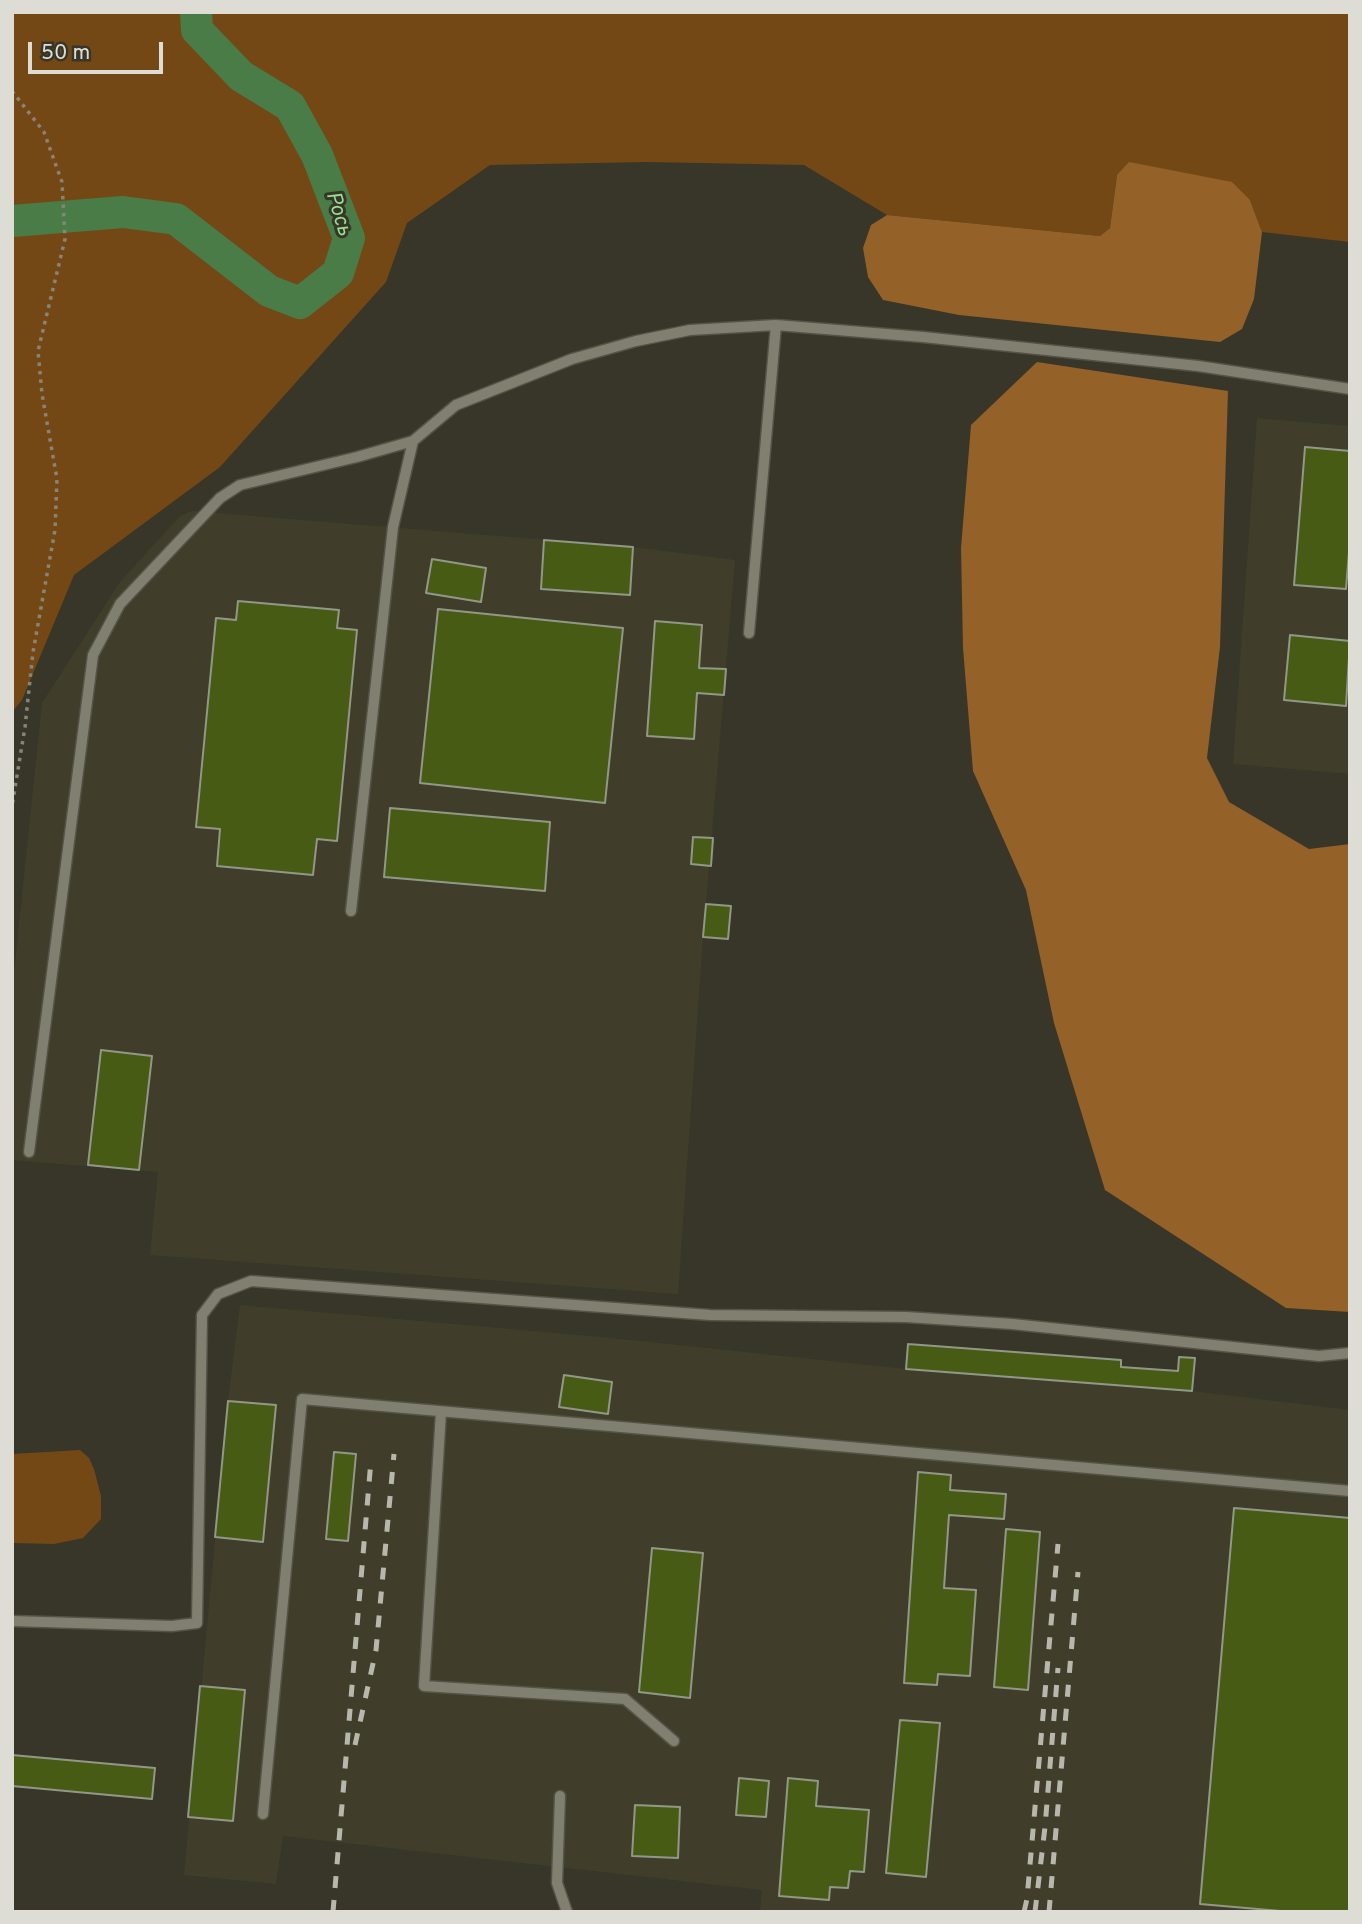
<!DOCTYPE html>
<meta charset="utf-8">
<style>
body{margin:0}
#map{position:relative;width:1362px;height:1924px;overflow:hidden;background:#373628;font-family:Overpass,sans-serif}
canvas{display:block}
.frame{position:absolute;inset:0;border:14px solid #deddd5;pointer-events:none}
.scale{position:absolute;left:28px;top:42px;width:135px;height:32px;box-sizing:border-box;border:4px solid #deddd5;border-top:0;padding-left:9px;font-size:21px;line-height:24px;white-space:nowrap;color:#deddd5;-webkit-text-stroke:5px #373628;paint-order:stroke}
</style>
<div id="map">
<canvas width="1362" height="1924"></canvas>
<div class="frame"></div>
<div class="scale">50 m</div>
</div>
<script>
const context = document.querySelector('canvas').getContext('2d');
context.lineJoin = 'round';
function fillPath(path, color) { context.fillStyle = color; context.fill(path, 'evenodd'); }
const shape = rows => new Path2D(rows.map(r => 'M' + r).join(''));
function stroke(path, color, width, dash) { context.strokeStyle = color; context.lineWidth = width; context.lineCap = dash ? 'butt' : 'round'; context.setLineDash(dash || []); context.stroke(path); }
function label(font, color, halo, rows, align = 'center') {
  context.font = font + ' Overpass,sans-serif'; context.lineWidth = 6; context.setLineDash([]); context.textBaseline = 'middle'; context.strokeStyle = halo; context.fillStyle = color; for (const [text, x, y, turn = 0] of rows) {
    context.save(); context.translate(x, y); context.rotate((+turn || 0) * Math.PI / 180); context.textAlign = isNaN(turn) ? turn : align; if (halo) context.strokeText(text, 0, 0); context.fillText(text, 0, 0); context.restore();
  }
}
const built = shape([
 [1257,418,1350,426,1350,774,1233,764],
 [192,511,633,547,735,560,706,903,731,906,728,939,703,937,678,1294,150,1255,158,1172,12,1160,12,992,42,703,120,582,180,516],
 [240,1305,612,1338,906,1369,1192,1391,1350,1410,1350,1912,760,1912,762,1890,283,1836,276,1884,184,1875,228,1401]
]);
const green = shape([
 [12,12,1350,12,1350,242,1262,232,1250,200,1117,175,1110,228,1100,236,887,215,804,165,646,162,490,165,407,223,386,282,220,467,74,575,22,700,12,712],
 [80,1450,89,1458,94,1469,101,1496,101,1519,83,1538,54,1544,12,1543,12,1454]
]);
const forest = shape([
 [1129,162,1232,182,1250,200,1262,232,1254,299,1242,329,1220,342,959,315,883,300,868,277,863,248,871,225,887,215,1100,236,1110,228,1117,175],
 [1037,362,1228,391,1220,647,1207,758,1229,802,1309,849,1350,844,1350,1312,1286,1308,1105,1190,1054,1023,1026,890,973,771,963,648,961,548,971,425]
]);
const river = shape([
 [12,221,123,212,176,219,269,291,300,303,338,273,349,238,317,155,290,106,241,76,197,30,196,12]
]);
const building = shape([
 [1305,447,1350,451,1350,540,1346,589,1294,585,1305,447],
 [544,540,633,547,630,595,541,589,544,540],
 [432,559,486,568,481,602,426,593,432,559],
 [238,601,339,610,337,628,357,630,337,841,317,839,313,875,217,866,220,829,196,827,216,618,236,620,238,601],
 [438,609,623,628,605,803,420,783,438,609],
 [655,621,702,625,699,668,726,669,724,695,697,693,694,739,647,736,655,621],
 [1290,635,1350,641,1346,706,1284,700,1290,635],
 [390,808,550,822,545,891,384,877,390,808],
 [693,837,713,838,711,866,691,864,693,837],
 [706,904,731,906,728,939,703,937,706,904],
 [101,1050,152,1056,139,1170,88,1165,101,1050],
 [908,1344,1121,1360,1121,1367,1178,1371,1179,1357,1195,1358,1192,1391,906,1369,908,1344],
 [564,1375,612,1382,608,1414,559,1407,564,1375],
 [228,1401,276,1405,263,1542,215,1537,228,1401],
 [334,1452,356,1454,348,1541,326,1539,334,1452],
 [918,1472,951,1475,950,1490,1006,1494,1004,1519,949,1515,944,1588,976,1590,970,1676,938,1674,937,1685,904,1683,918,1472],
 [1234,1508,1350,1518,1350,1912,1292,1912,1200,1904,1234,1508],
 [1006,1529,1040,1532,1028,1690,994,1687,1006,1529],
 [652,1548,703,1553,690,1698,639,1692,652,1548],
 [200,1686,245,1690,233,1821,188,1817,200,1686],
 [900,1720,940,1723,926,1877,886,1873,900,1720],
 [12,1755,155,1768,152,1799,12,1786,12,1755],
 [739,1778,769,1781,766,1817,736,1815,739,1778],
 [788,1778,818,1781,816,1806,869,1810,864,1872,850,1871,848,1888,830,1887,829,1900,779,1896,788,1778],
 [635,1805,680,1807,678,1858,632,1856,635,1805]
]);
const path = shape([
 [12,91,44,132,62,182,65,239,38,351,42,394,57,479,55,530,33,652,25,727,12,806]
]);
const lane = shape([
 [749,633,776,325],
 [351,911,393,527,413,441],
 [29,1152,93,655,120,604,220,498,240,485,357,457,413,441,456,405,572,359,636,341,690,330,776,325,923,337,1198,366,1350,389],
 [441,1412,424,1686,625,1699,674,1741],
 [12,1621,172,1626,197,1623,202,1315,218,1294,251,1281,710,1315,906,1317,1012,1324,1319,1356,1350,1353],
 [560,1796,557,1883,567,1912],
 [263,1814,302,1399,1350,1491]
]);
const rail = shape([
 [355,1745,376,1650,394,1454],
 [333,1912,371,1460],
 [1024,1912,1027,1899,1058,1544],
 [1035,1912,1045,1827,1058,1668],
 [1049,1912,1078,1572]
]);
const waterNames = [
 ["Рось",337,214,73]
];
fillPath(built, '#403e2a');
fillPath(green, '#744815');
fillPath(forest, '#946128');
stroke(river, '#4a7c47', 32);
fillPath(building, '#485b14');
stroke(building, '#929889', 2);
stroke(lane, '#545347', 13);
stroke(path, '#86857a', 3.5, [3.5, 5]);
stroke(lane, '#818070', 10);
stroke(rail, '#b8b7ad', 5, [12, 12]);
label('italic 21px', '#96de91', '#373628', waterNames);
</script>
